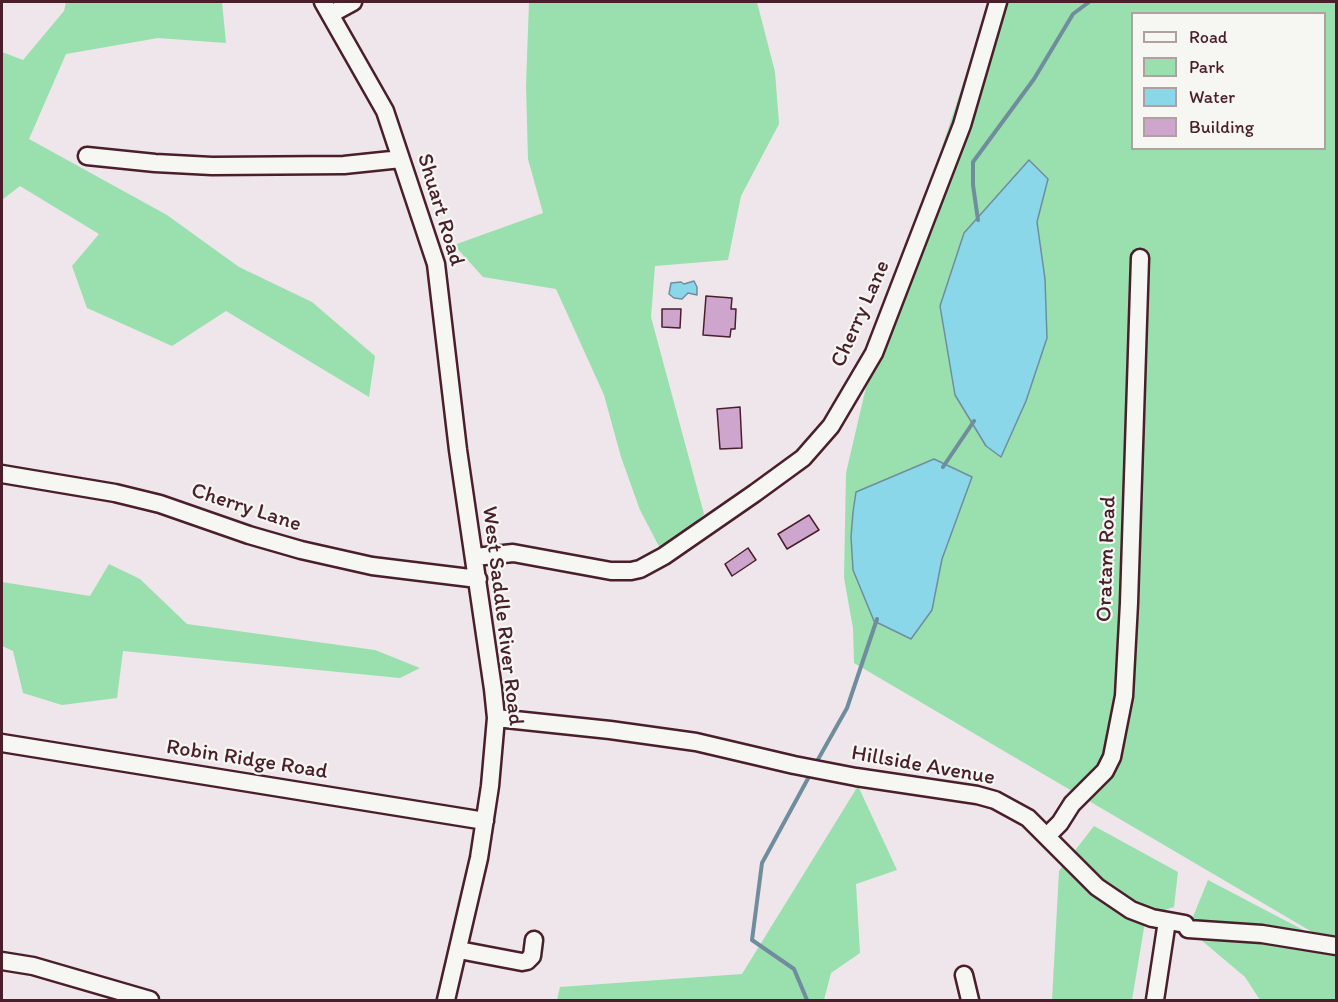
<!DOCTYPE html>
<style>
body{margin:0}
#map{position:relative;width:1338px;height:1002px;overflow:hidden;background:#eee6eb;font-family:Itim,sans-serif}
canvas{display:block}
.frame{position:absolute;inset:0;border:3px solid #4a1f2b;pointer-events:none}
.legend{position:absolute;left:1131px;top:12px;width:195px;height:138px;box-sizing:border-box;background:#f6f6f2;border:2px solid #b1a0a2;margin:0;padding:8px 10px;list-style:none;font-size:18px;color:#4a1f2b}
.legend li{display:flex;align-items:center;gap:12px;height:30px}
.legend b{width:30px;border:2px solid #b1a0a2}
</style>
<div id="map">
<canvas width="1338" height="1002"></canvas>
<div class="frame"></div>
<ul class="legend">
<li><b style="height:8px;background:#f6f6f2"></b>Road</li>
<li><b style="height:16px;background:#99e0ae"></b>Park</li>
<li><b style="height:16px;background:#8ad7ea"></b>Water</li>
<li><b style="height:16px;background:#cea6cd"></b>Building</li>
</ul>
</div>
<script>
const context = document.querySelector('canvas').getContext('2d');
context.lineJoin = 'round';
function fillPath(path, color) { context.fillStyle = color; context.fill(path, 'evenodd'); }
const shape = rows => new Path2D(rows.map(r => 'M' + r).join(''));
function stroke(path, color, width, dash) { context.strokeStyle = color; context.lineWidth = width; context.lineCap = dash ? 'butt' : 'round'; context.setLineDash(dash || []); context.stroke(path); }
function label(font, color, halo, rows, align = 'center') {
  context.font = font + ' Itim,sans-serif'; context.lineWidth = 4.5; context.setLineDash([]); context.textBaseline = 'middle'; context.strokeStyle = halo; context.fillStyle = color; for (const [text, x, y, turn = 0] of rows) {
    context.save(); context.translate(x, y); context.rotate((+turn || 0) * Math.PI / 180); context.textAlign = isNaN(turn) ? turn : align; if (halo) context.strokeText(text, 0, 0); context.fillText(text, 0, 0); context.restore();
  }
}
const green = shape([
 [66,2,222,2,226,43,158,38,66,54,29,139,167,215,239,267,312,302,375,356,369,397,226,311,172,346,87,308,72,266,99,234,20,186,2,200,2,52,23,60,64,11],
 [529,2,757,2,775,72,779,124,741,196,728,260,655,266,651,317,704,514,664,556,640,510,621,457,604,395,556,289,483,277,454,245,543,213,528,159,526,86],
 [990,2,1336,2,1336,946,854,663,853,628,844,578,846,473,874,353],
 [1132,14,1324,14,1324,148,1132,148],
 [109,564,140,579,187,624,375,650,420,668,400,678,123,651,117,698,62,705,23,693,13,651,2,646,2,582,90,596],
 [858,786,897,870,856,884,860,953,831,973,824,1000,557,1000,560,987,742,974],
 [1094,826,1178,872,1174,907,1146,916,1132,1000,1052,1000,1059,871],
 [1208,880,1332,945,1336,951,1336,1000,1260,1000,1245,977,1188,929]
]);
const water = shape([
 [1029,160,1048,179,1037,222,1045,279,1047,338,1026,401,1001,457,986,446,955,395,940,306,964,233,1029,160],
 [694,281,697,287,697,295,688,293,682,299,674,298,669,294,671,283,681,282,684,284,694,281],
 [934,459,972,477,942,559,932,610,911,639,874,621,853,570,851,537,853,512,856,492,934,459]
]);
const stream = shape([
 [978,220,973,185,973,162,1034,79,1073,14,1089,2],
 [943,467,974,421],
 [816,763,847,708,877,619],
 [807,1000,794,969,752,940,762,863,811,773]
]);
const building = shape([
 [706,296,732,298,731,309,736,309,735,329,731,329,730,337,703,335,706,296],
 [662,309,681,309,680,328,662,327,662,309],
 [740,407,742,448,720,449,717,409,740,407],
 [809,515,819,530,787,549,778,534,809,515],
 [748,548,756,560,732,576,725,564,748,548]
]);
const minor = shape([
 [323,2,385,111,436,264,458,450,493,689,496,718,490,786,479,858,446,1000],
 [331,14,353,2],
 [87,156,155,163,212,166,344,165,401,159],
 [2,474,115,493,160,504,249,535,301,550,372,566,478,579],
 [475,557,513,553,611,571,631,571,640,569,664,556,755,493,803,458,831,426,874,353,962,125,998,2],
 [496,718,610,730,696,742,794,765,856,777,977,795,995,800,1028,818,1097,887,1131,910,1152,918,1185,924,1188,929,1262,934,1336,946],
 [2,743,485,821],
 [1047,836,1060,823,1072,804,1105,771,1112,757,1124,696,1129,603,1140,258],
 [459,950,522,962,527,961,532,956,534,940],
 [2,961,33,966,150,1000],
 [964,975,970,1000],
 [1155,1000,1167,921]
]);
const streetNames = [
 ["Shuart Road",440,210,73],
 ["Cherry Lane",861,314,-66],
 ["Cherry Lane",246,508,18],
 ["Oratam Road",1107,559,-88],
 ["West Saddle River Road",502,616,83],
 ["Robin Ridge Road",247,760,9],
 ["Hillside Avenue",923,766,10]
];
fillPath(green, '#99e0ae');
fillPath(water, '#8ad7ea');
stroke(water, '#708d9e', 1.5);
stroke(stream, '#708d9e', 4);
fillPath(building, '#cea6cd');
stroke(building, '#4a1f2b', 1.5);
stroke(minor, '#4a1f2b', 21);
stroke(minor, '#f6f6f2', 16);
label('22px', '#4a1f2b', '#f6f6f2', streetNames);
</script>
